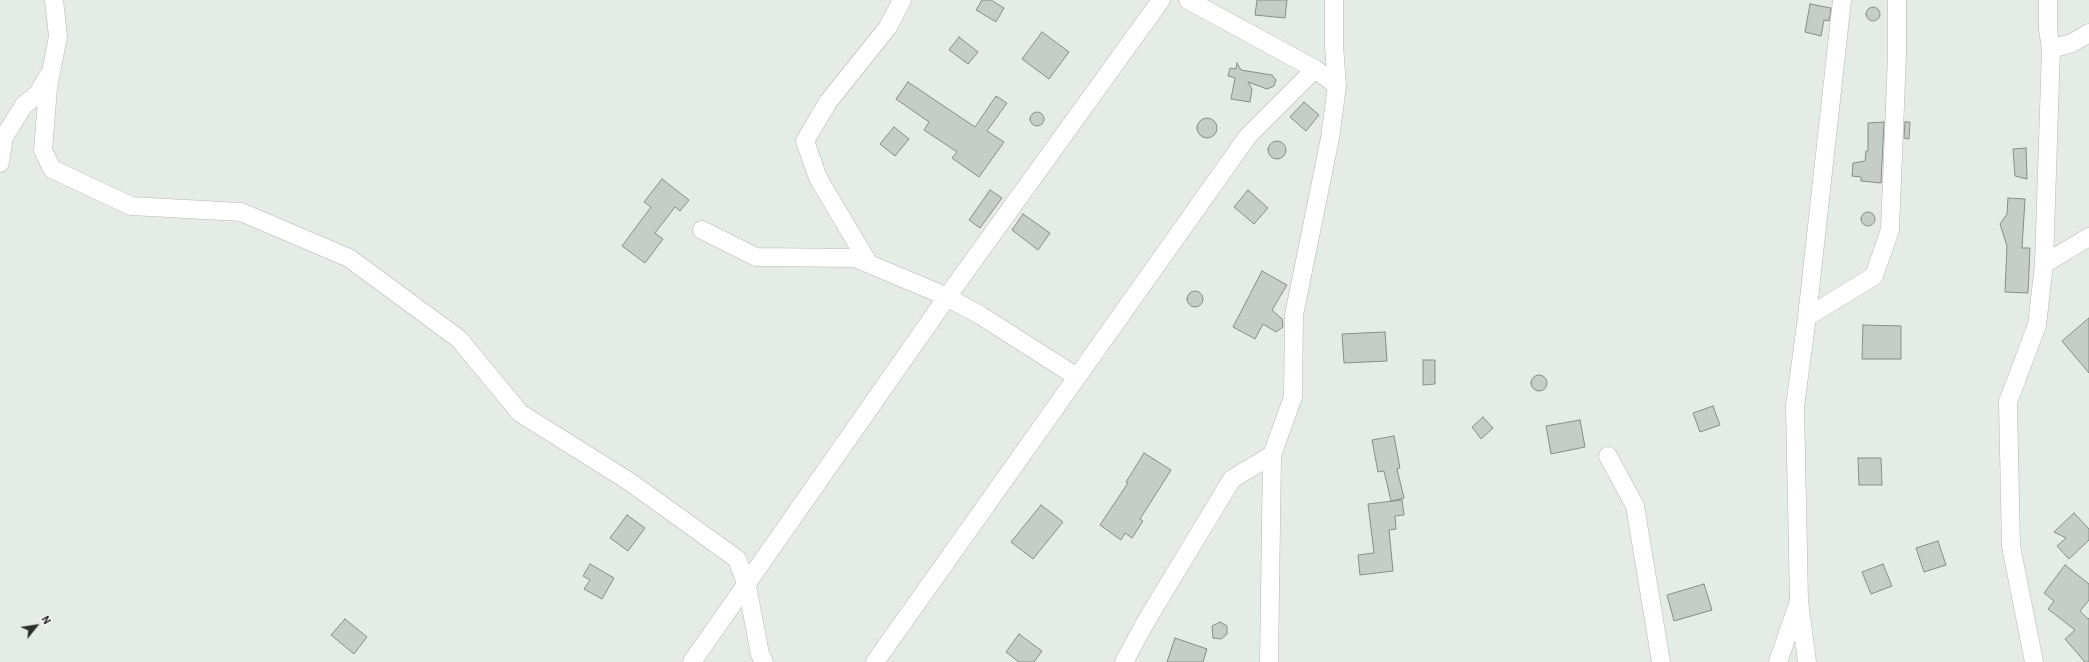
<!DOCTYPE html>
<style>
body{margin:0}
#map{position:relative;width:2089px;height:662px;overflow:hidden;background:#e5ebe5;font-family:Barlow,sans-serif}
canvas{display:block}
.north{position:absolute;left:16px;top:606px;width:40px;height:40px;-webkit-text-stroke:3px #fff;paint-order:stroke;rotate:60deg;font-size:11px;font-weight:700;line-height:16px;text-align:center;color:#2b2e2b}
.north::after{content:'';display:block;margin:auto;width:14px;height:18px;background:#2b2e2b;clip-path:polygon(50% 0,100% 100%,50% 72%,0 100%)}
</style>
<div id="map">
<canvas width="2089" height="662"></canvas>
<div class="north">N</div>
</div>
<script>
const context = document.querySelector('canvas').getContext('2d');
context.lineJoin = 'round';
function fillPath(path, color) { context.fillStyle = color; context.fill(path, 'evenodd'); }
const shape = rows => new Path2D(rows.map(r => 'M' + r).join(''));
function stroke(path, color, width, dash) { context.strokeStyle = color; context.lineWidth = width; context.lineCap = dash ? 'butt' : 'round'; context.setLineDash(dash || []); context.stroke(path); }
const building = shape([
 [982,0,991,0,1004,8,996,22,976,10,982,0],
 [1257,0,1287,0,1285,18,1255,15,1257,0],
 [1810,4,1831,8,1829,21,1824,20,1821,36,1805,32,1810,4],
 '1866 14a7 7 0 1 1 14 0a7 7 0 1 1-14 0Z',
 [1042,32,1069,52,1049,79,1022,59,1042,32],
 [959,37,978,52,968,64,949,50,959,37],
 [1237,63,1241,70,1272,75,1276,80,1274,86,1267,89,1248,82,1252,89,1250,102,1231,99,1235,78,1228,76,1230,68,1236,69,1237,63],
 [908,82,975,127,996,96,1007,103,987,131,1004,142,979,177,952,158,957,152,924,130,929,122,896,99,908,82],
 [1304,102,1319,115,1306,131,1290,117,1304,102],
 '1030 119a7 7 0 1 1 14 0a7 7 0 1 1-14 0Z',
 '1197 128a10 10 0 1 1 20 0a10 10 0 1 1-20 0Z',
 [1884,122,1881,183,1861,181,1861,177,1852,176,1853,163,1865,161,1866,151,1868,151,1868,123,1884,122],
 [1905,122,1910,122,1909,139,1904,138,1905,122],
 [894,127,909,139,895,156,880,144,894,127],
 '1268 150a9 9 0 1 1 18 0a9 9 0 1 1-18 0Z',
 [2026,148,2027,179,2015,176,2013,149,2026,148],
 [662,179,689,200,680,211,675,207,655,233,663,239,645,263,622,246,651,207,644,202,662,179],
 [990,190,1002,198,980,228,969,220,990,190],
 [1248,190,1268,208,1254,224,1234,207,1248,190],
 [2008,198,2025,199,2022,248,2030,248,2028,293,2005,292,2007,246,2000,224,2007,214,2008,198],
 '1861 219a7 7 0 1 1 14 0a7 7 0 1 1-14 0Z',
 [1023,214,1050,233,1038,250,1012,230,1023,214],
 [1262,271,1287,285,1272,310,1282,319,1283,327,1276,332,1263,324,1255,339,1233,327,1262,271],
 '1187 299a8 8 0 1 1 16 0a8 8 0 1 1-16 0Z',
 [2089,318,2089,373,2062,341,2089,318],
 [1863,325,1901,326,1901,359,1862,359,1863,325],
 [1385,332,1387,361,1344,363,1342,334,1385,332],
 [1423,360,1435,360,1435,384,1423,385,1423,360],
 '1531 383a8 8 0 1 1 16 0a8 8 0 1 1-16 0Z',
 [1713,406,1720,425,1700,432,1693,413,1713,406],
 [1483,417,1493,428,1481,439,1472,427,1483,417],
 [1580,420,1585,447,1551,454,1546,426,1580,420],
 [1394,436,1400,468,1397,469,1404,498,1391,501,1384,471,1378,472,1372,440,1394,436],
 [1144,453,1171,470,1140,519,1143,521,1132,538,1125,533,1121,540,1100,525,1128,483,1126,482,1144,453],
 [1858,458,1881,458,1882,485,1859,485,1858,458],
 [1402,500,1404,515,1395,516,1396,529,1389,530,1393,571,1360,575,1358,555,1374,553,1368,504,1402,500],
 [1041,505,1063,522,1033,559,1011,542,1041,505],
 [2074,513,2089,529,2089,540,2069,559,2057,546,2066,538,2054,532,2074,513],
 [627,515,645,528,628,551,610,538,627,515],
 [1938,541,1946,565,1924,572,1916,548,1938,541],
 [590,564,614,578,602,599,584,589,590,580,583,576,590,564],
 [1883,564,1892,586,1871,594,1862,572,1883,564],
 [2065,565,2089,584,2089,600,2080,611,2088,619,2089,618,2089,662,2085,662,2065,639,2075,630,2048,609,2054,601,2044,593,2065,565],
 [1704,584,1712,610,1674,621,1667,595,1704,584],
 [345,619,367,637,354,654,331,635,345,619],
 [1220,622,1227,626,1227,634,1221,639,1213,638,1212,626,1220,622],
 [1019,634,1042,651,1034,662,1019,662,1006,652,1019,634],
 [1175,638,1207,649,1203,662,1167,662,1175,638]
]);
const minor = shape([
 [54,0,58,36,48,88,43,150,52,169,131,206,241,212,349,258,459,339,520,413,630,482,737,559,747,586,760,654,764,662],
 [1188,0,1315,69,1337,86,1330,138,1294,315,1293,397,1272,455,1269,662],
 [1334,0,1334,45,1337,86],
 [2051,49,2072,43,2089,33],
 [0,163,4,137,24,105,37,95,48,76],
 [702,230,756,257,855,258,943,295,980,315,1077,377],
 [869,264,818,178,805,141,828,102,888,27,902,0],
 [2044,264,2089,237],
 [1807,317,1874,276,1890,230,1897,55,1897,0],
 [1608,456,1635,506,1661,662],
 [692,662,947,297,1161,0],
 [875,662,1248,136,1315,69],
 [1124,662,1145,623,1232,479,1272,455],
 [1778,662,1798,604],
 [1807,662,1799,601,1795,406,1807,317,1842,0],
 [2034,662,2011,546,2008,402,2037,325,2044,264,2051,49,2048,29,2048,0]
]);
fillPath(building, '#c6ccc6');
stroke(building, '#878d87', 1);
stroke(minor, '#b3b8b3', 19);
stroke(minor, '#fff', 18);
</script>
